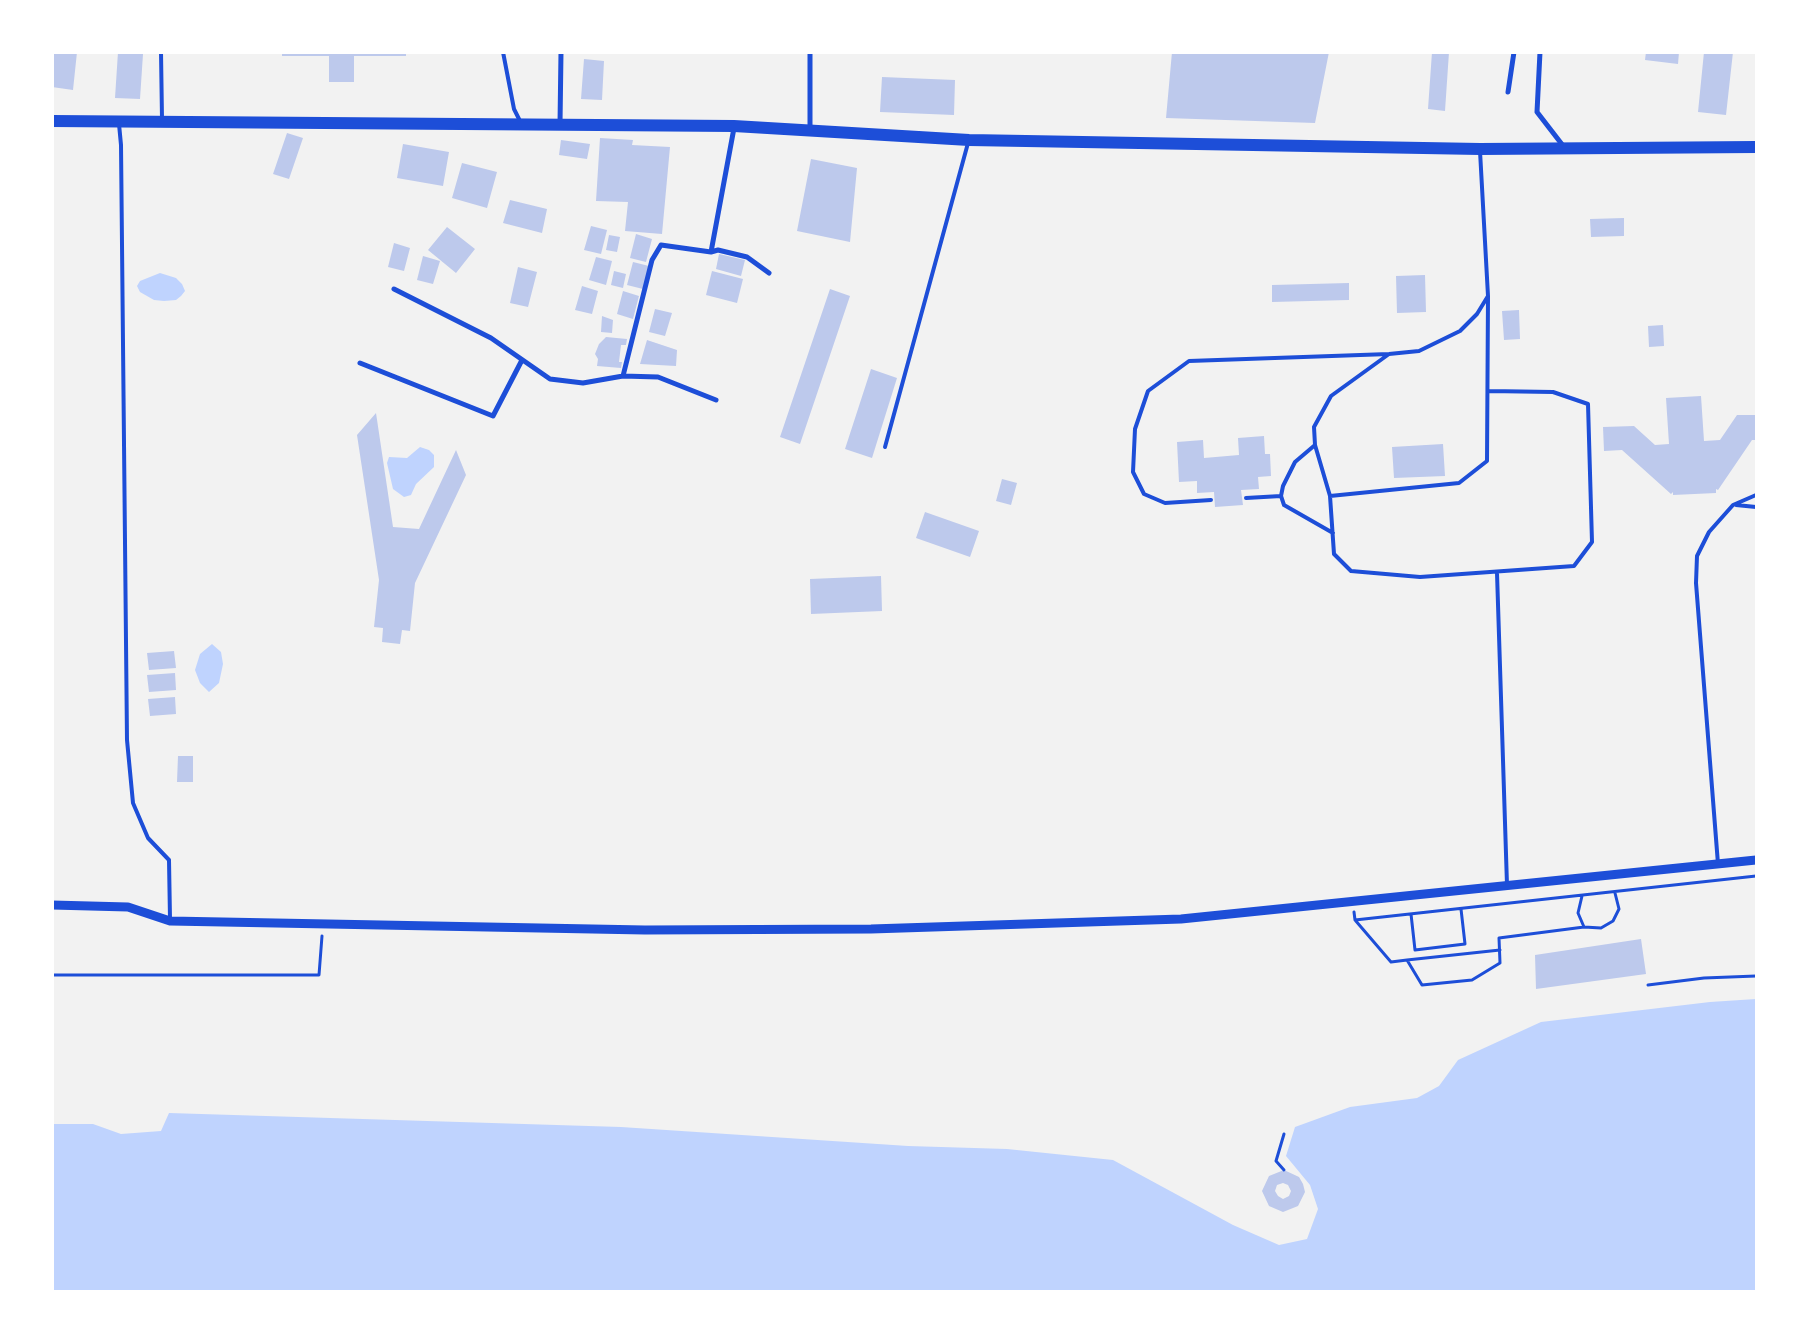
<!DOCTYPE html>
<style>
body{margin:0}
#map{position:relative;width:1809px;height:1344px;overflow:hidden;background:#f2f2f2;font-family:"Nunito Sans",sans-serif}
canvas{display:block}
.frame{position:absolute;inset:0;border:54px solid #fff;pointer-events:none}
</style>
<div id="map">
<canvas width="1809" height="1344"></canvas>
<div class="frame"></div>
</div>
<script>
const context = document.querySelector('canvas').getContext('2d');
context.lineJoin = 'round';
function fillPath(path, color) { context.fillStyle = color; context.fill(path, 'evenodd'); }
const shape = rows => new Path2D(rows.map(r => 'M' + r).join(''));
function stroke(path, color, width, dash) { context.strokeStyle = color; context.lineWidth = width; context.lineCap = dash ? 'butt' : 'round'; context.setLineDash(dash || []); context.stroke(path); }
const water = shape([
 [160,273,176,278,182,284,185,291,181,296,176,300,164,301,154,300,140,292,137,286,140,281],
 [420,447,429,450,434,455,434,467,416,484,411,495,404,497,393,489,387,463,389,457,407,458],
 [212,644,221,652,223,664,219,683,209,692,200,683,195,670,200,654],
 [1756,999,1756,1291,53,1291,53,1124,93,1124,121,1134,161,1131,169,1113,621,1127,908,1146,1007,1149,1113,1160,1233,1225,1279,1245,1307,1239,1318,1209,1310,1185,1286,1156,1295,1127,1350,1107,1417,1098,1439,1086,1458,1060,1541,1022,1710,1002]
]);
const building = shape([
 [53,52,77,52,73,90,52,87],
 [118,52,143,54,140,99,115,98],
 [282,52,406,52,406,56,354,56,354,82,329,82,329,56,282,56],
 [1172,52,1329,52,1315,123,1166,118],
 [1432,52,1449,52,1445,111,1428,109],
 [1646,52,1679,52,1678,64,1645,60],
 [1704,52,1733,52,1726,115,1698,112],
 [584,59,604,61,602,100,581,99],
 [882,77,955,80,954,115,880,112],
 [287,133,303,138,289,179,273,174],
 [600,138,633,140,632,145,670,147,662,234,625,231,628,202,596,201],
 [561,140,590,144,587,159,559,155],
 [403,144,449,152,443,186,397,178],
 [811,159,857,168,850,242,797,231],
 [462,163,497,172,487,208,452,198],
 [510,200,547,209,542,233,503,223],
 [1624,218,1624,236,1591,237,1590,219],
 [591,226,607,230,601,254,584,250],
 [447,227,475,249,456,273,428,250],
 [636,234,652,239,646,262,630,258],
 [609,235,620,237,617,252,606,250],
 [394,243,410,248,404,271,388,267],
 [719,254,745,260,741,276,716,269],
 [423,256,440,261,433,284,417,280],
 [596,257,612,261,606,285,589,280],
 [633,262,649,266,643,289,627,285],
 [518,267,537,272,528,307,510,303],
 [614,271,626,274,623,288,611,285],
 [712,271,743,279,737,303,706,295],
 [1425,275,1426,312,1397,313,1396,276],
 [1349,283,1349,300,1272,302,1272,285],
 [582,286,598,291,592,314,575,310],
 [830,289,850,296,800,444,780,437],
 [623,291,639,296,633,319,617,314],
 [655,309,672,313,665,336,649,332],
 [1519,310,1520,339,1504,340,1502,311],
 [602,316,613,320,612,333,601,332],
 [1663,325,1664,346,1649,347,1648,326],
 [606,337,627,339,626,345,621,345,619,362,622,362,621,368,597,366,598,359,595,354,599,344],
 [647,340,677,350,676,366,640,364],
 [871,369,897,378,872,458,845,449],
 [1701,396,1704,441,1720,440,1737,415,1756,415,1756,440,1752,440,1718,490,1716,489,1716,493,1673,495,1673,492,1671,494,1622,450,1604,451,1603,427,1634,426,1655,445,1669,444,1666,398],
 [376,413,393,527,419,529,456,450,466,475,415,583,410,631,402,630,400,644,382,642,383,628,374,627,379,580,357,435],
 [1264,436,1265,454,1270,454,1271,476,1258,477,1259,489,1241,490,1243,505,1215,507,1214,492,1197,493,1197,481,1179,482,1177,442,1203,440,1204,458,1239,455,1238,438],
 [1443,444,1445,476,1394,478,1392,447],
 [1002,479,1017,483,1011,505,996,501],
 [925,512,979,531,970,557,916,538],
 [881,576,882,611,811,614,810,579],
 [174,651,176,668,149,670,147,653],
 [175,673,176,690,149,692,147,675],
 [175,697,176,714,150,716,148,699],
 [178,756,193,756,193,782,177,782],
 [1641,939,1646,974,1536,989,1535,955],
 [1284,1170,1299,1177,1303,1184,1305,1192,1298,1206,1283,1212,1269,1206,1262,1191,1269,1176],
 [1283,1183,1288,1185,1291,1191,1289,1196,1283,1199,1278,1196,1275,1191,1277,1185]
]);
const path = shape([
 [1582,896,1578,913,1584,927,1601,928,1613,921,1619,909,1615,893],
 [1354,912,1355,920,1756,876],
 [1411,914,1415,950,1465,944,1461,909],
 [1355,920,1391,962,1407,960,1422,985,1472,980,1500,963,1499,938,1584,927],
 [1407,960,1500,950],
 [52,975,319,975,322,936],
 [1648,985,1704,978,1756,976],
 [1284,1134,1276,1161,1284,1170]
]);
const service = shape([
 [161,52,162,119],
 [503,52,514,109,521,123],
 [119,124,121,145,127,740,133,803,148,838,169,860,170,919],
 [1389,354,1331,396,1314,427,1315,445,1330,496,1334,554,1351,571,1420,577,1574,566,1592,542,1588,404,1553,392,1489,391],
 [885,447,968,143],
 [1281,496,1284,505,1333,533],
 [1330,496,1459,483,1487,461,1488,296,1480,151],
 [1246,498,1281,496,1283,486,1295,462,1315,445],
 [1211,500,1165,503,1144,494,1133,472,1135,429,1148,391,1189,361,1389,354,1419,351,1460,331,1477,314,1488,296],
 [1736,505,1756,507],
 [1497,573,1507,885],
 [1718,864,1696,583,1697,556,1709,532,1733,505,1756,495]
]);
const minor = shape([
 [1540,52,1537,112,1564,147],
 [1508,92,1514,52],
 [560,124,561,52],
 [810,129,810,52],
 [711,252,718,250,747,257,769,273],
 [394,289,491,338,550,379,583,383,623,376,658,377,716,400],
 [360,363,493,416,522,360],
 [623,376,652,260,661,245,711,252,734,128]
]);
const tertiary = shape([
 [52,905,128,907,170,921,645,930,871,929,1181,919,1756,860]
]);
const primary = shape([
 [52,121,734,126,969,140,1480,149,1756,147]
]);
fillPath(water, '#bfd3fe');
fillPath(building, '#bdc9ec');
stroke(path, '#1d4ed8', 3);
stroke(service, '#1d4ed8', 4);
stroke(minor, '#1d4ed8', 5);
stroke(tertiary, '#1d4ed8', 9);
stroke(primary, '#1d4ed8', 12);
</script>
